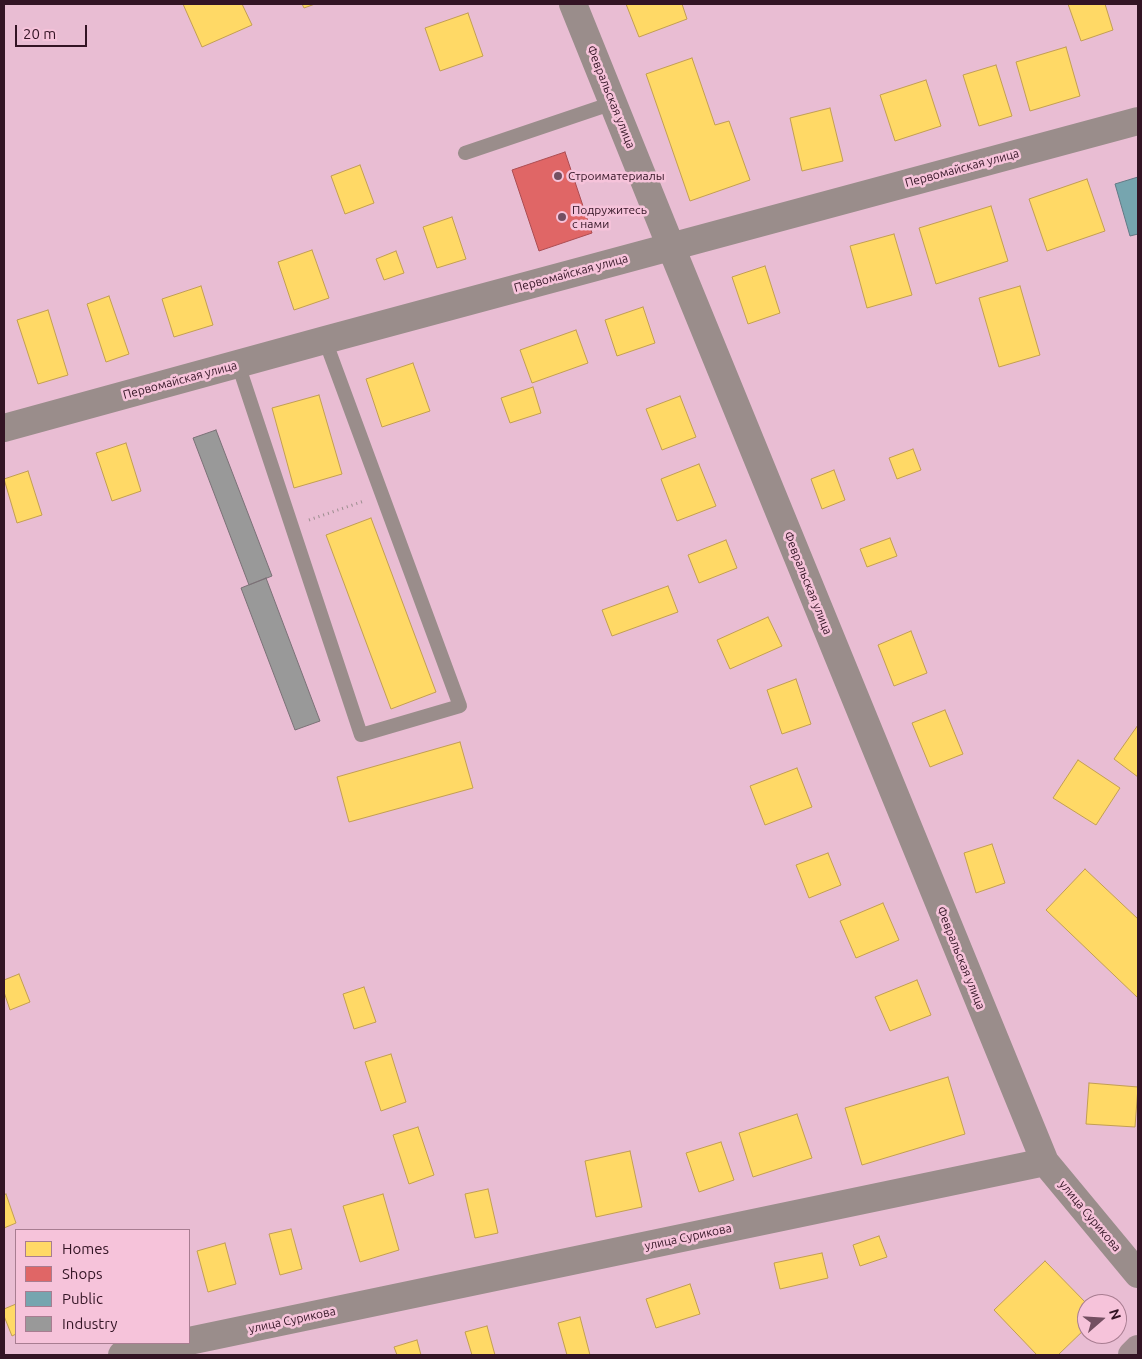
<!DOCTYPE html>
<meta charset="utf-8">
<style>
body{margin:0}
#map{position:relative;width:1142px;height:1359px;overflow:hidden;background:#e9bdd3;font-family:Ubuntu,sans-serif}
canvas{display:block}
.frame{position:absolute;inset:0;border:5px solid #331424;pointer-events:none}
.legend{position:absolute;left:15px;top:1229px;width:175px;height:115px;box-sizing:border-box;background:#f6c3da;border:1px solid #a87d91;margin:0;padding:6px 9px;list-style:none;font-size:15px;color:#331424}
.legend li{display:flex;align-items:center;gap:10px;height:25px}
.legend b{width:25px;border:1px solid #a87d91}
.north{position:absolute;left:1077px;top:1294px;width:50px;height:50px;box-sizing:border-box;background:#f6c3da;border:1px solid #a87d91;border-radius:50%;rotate:71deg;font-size:14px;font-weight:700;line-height:20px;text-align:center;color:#331424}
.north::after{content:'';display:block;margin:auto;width:18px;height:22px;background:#734f61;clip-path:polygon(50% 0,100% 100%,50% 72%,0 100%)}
.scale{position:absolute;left:15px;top:25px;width:72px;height:22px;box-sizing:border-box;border:2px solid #331424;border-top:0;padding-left:6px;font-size:15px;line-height:18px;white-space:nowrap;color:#331424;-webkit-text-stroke:4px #f6c3da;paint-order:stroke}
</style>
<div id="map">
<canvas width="1142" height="1359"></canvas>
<div class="frame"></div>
<ul class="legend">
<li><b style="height:14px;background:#ffd966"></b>Homes</li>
<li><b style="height:14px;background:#e06666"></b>Shops</li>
<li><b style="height:14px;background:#76a5af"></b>Public</li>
<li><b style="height:14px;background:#999"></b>Industry</li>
</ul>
<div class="north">N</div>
<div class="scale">20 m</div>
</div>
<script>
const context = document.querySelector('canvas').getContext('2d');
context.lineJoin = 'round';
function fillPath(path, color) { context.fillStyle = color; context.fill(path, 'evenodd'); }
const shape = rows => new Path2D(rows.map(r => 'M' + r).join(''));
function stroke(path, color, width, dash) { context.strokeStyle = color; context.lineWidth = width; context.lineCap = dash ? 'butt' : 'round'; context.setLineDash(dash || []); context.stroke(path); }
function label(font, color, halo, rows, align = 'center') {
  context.font = font + ' Ubuntu,sans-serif'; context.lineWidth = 5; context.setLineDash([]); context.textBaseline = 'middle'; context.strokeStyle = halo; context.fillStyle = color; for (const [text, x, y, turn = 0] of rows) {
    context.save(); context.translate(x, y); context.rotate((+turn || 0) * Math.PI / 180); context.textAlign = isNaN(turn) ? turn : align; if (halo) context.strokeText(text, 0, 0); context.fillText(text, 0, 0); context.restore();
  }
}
const homes = shape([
 [183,4,242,4,252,25,202,47,183,4],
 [302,4,315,4,304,8,302,4],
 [626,4,682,4,687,19,639,37,626,4],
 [1068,4,1105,4,1113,30,1081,41,1068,4],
 [468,13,483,56,440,71,425,28,468,13],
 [1066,47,1080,96,1030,111,1016,62,1066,47],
 [692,58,715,125,729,121,750,180,690,201,646,74,692,58],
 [996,65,1012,116,979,126,963,75,996,65],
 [926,80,941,126,895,141,880,95,926,80],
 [830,108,843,161,802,171,790,118,830,108],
 [360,165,374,203,345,214,331,176,360,165],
 [1087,179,1105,231,1047,251,1029,199,1087,179],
 [991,206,1008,261,936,284,919,228,991,206],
 [452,217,466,259,437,268,423,227,452,217],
 [894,234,912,295,867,308,850,246,894,234],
 [312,250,329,298,294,310,278,262,312,250],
 [396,251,404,273,384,280,376,259,396,251],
 [765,266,780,313,748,324,732,277,765,266],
 [201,286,213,325,174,337,162,299,201,286],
 [1020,286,1040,355,999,367,979,298,1020,286],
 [109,296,129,354,106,362,87,304,109,296],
 [643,307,655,343,617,356,605,320,643,307],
 [48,310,68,375,38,384,17,320,48,310],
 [576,330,588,363,532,383,520,350,576,330],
 [413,363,430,411,382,427,366,379,413,363],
 [533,387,541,413,510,423,501,398,533,387],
 [319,395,342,474,294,488,272,408,319,395],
 [680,396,696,437,662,450,646,409,680,396],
 [126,443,141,491,112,501,96,453,126,443],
 [913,449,921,470,897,479,889,458,913,449],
 [699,464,716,506,677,521,661,479,699,464],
 [834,470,845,500,822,509,811,479,834,470],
 [28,471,42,515,17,523,4,479,28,471],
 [371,518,436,692,391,709,326,535,371,518],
 [890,538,897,556,867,567,860,549,890,538],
 [726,540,737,568,699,583,688,555,726,540],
 [668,586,678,612,612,636,602,610,668,586],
 [768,617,782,646,730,669,717,640,768,617],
 [911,631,927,673,894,686,878,645,911,631],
 [796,679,811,724,782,734,767,690,796,679],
 [945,710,963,754,930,767,912,723,945,710],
 [1138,725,1138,777,1114,759,1138,725],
 [460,742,473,788,349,822,337,777,460,742],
 [1078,760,1120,788,1096,825,1053,798,1078,760],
 [797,768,812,807,765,825,750,786,797,768],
 [992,844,1005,883,976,893,964,853,992,844],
 [828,853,841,885,809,898,796,865,828,853],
 [1085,869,1138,919,1138,998,1046,910,1085,869],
 [883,903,899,940,856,958,840,921,883,903],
 [19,974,30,1002,10,1010,4,992,4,980,19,974],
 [917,980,931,1015,890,1031,875,997,917,980],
 [364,987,376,1022,354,1029,343,994,364,987],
 [391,1054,406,1102,381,1111,365,1062,391,1054],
 [948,1077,965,1134,862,1165,845,1108,948,1077],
 [1089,1083,1138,1087,1135,1127,1086,1124,1089,1083],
 [797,1114,812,1158,753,1177,739,1133,797,1114],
 [418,1127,434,1175,409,1184,393,1135,418,1127],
 [721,1142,734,1180,699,1192,686,1153,721,1142],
 [630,1151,642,1207,596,1217,585,1161,630,1151],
 [488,1189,498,1233,475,1238,465,1194,488,1189],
 [6,1194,16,1223,4,1228,4,1195,6,1194],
 [383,1194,399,1250,360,1262,343,1206,383,1194],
 [291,1229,302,1269,280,1275,269,1234,291,1229],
 [879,1236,887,1257,860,1266,853,1245,879,1236],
 [225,1243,236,1284,208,1292,197,1251,225,1243],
 [822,1253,828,1278,780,1289,774,1263,822,1253],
 [1045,1261,1087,1304,1087,1327,1058,1355,1037,1355,994,1310,1045,1261],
 [690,1284,700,1314,656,1328,646,1299,690,1284],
 [16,1304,16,1334,12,1336,4,1316,4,1309,16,1304],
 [580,1317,590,1355,567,1355,558,1323,580,1317],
 [487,1326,495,1355,472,1355,465,1332,487,1326],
 [417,1340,421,1355,397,1355,394,1347,417,1340]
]);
const shops = shape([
 [565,152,592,233,539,251,512,170,565,152]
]);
const public = shape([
 [1138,177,1138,234,1130,236,1115,184,1138,177]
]);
const industry = shape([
 [216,430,272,576,249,585,193,438,216,430],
 [266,578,320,721,295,730,241,588,266,578]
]);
const path = shape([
 [309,520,364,501]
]);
const service = shape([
 [465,153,613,103],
 [238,364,361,735,460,706,325,340]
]);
const minor = shape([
 [573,4,671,247,1045,1162],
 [4,428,325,340,1138,121],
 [189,1341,1045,1162,1138,1274],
 [122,1355,182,1343]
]);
const primary = shape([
 [1132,1355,1138,1349]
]);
const markers = [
 [558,176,5,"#734f61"],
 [562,217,5,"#734f61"]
];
const streetNames = [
 ["Февральская улица",611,97,68],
 ["Первомайская улица",962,168,-15],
 ["Первомайская улица",571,273,-15],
 ["Первомайская улица",180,380,-15],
 ["Февральская улица",808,583,68],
 ["Февральская улица",961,958,68],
 ["улица Сурикова",1090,1216,50],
 ["улица Сурикова",688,1237,-12],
 ["улица Сурикова",292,1320,-12]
];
const poiNames = [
 ["Строиматериалы",568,176],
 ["Подружитесь",572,210],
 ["с нами",572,224]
];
fillPath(homes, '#ffd966');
stroke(homes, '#c29e52', 1);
fillPath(shops, '#e06666');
stroke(shops, '#ac4d52', 1);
fillPath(public, '#76a5af');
stroke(public, '#627a85', 1);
fillPath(industry, '#999');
stroke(industry, '#7a7176', 1);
stroke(path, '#9c8e8f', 3, [1, 4]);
stroke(service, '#9a8d8b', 14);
stroke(minor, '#9a8d8b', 28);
stroke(primary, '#a28e91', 28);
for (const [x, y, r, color] of markers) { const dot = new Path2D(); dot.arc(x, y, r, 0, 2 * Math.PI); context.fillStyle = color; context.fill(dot); stroke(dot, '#f6c3da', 2); }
label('12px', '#331424', '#f6c3da', streetNames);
label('12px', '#331424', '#f6c3da', poiNames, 'left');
</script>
